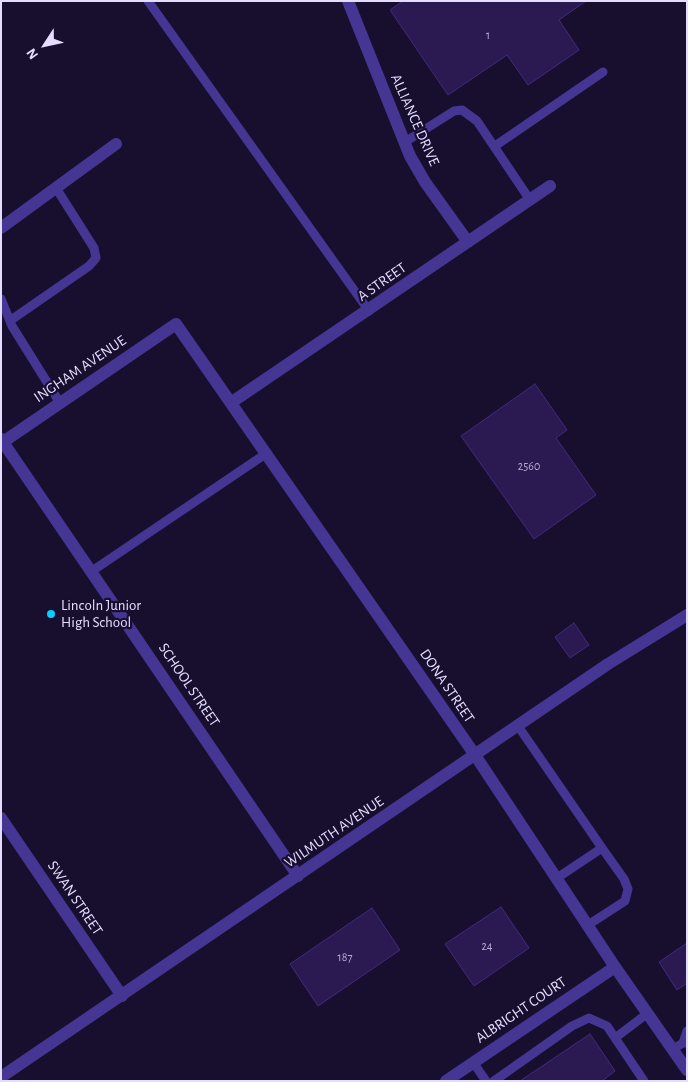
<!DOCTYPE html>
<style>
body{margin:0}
#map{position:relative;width:688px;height:1082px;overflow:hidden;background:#180f2f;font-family:"Alegreya Sans",sans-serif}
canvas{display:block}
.frame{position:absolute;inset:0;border:2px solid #e5ddff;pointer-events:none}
.north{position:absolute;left:20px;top:20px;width:50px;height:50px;-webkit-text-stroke:4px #180f2f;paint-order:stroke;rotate:235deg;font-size:14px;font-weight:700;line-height:20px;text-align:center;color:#e5ddff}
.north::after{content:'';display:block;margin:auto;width:18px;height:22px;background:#e5ddff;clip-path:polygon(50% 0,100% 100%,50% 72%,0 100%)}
</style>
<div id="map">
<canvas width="688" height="1082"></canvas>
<div class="frame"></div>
<div class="north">N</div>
</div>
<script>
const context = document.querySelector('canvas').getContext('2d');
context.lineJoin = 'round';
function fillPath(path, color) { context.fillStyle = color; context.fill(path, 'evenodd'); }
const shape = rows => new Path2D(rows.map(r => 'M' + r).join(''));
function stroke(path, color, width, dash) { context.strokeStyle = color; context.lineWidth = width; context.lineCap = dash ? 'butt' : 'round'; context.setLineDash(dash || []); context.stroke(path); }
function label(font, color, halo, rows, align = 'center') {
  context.font = font + ' "Alegreya Sans",sans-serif'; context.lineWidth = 4.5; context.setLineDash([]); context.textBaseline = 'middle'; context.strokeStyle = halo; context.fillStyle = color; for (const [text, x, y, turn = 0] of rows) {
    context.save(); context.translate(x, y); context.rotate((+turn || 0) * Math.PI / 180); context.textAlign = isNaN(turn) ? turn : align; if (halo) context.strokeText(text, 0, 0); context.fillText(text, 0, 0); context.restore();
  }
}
const building = shape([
 [403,1,586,1,559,20,579,50,528,85,507,55,448,95,390,10,403,1],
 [535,384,567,430,556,438,596,495,534,539,461,436,535,384],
 [574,623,589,645,570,658,555,637,574,623],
 [501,907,529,948,474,986,445,944,501,907],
 [372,908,400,950,318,1006,290,964,372,908],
 [687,943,687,983,677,990,659,962,687,943],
 [590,1034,615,1071,602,1081,520,1081,590,1034]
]);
const service = shape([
 [148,1,369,311],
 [405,142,454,111,462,110,477,121,530,200],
 [495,146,603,72],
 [1,299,12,326,60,403],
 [11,320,89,266,96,258,94,248,56,188],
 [92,571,267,453],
 [518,726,602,848,557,878],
 [588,925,625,901,628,889,624,879,602,848],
 [615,1038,648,1013],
 [683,1043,687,1031],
 [673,1049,683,1043,687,1043],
 [473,1062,486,1081],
 [494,1081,572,1026,589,1018,607,1026,644,1081]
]);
const minor = shape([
 [348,1,410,156,425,182,468,242],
 [1,228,116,144],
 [232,402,550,186],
 [1,439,298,876],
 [3,442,176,324,475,755,615,967,687,1070],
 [1,818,122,996],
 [1,1077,608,664,687,615],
 [446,1081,615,967]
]);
const markers = [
 [51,614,5,"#09ccff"]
];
const numberNames = [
 ["1",488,35],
 ["2560",529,466],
 ["24",487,946],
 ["187",345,957]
];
const streetNames = [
 ["ALLIANCE DRIVE",415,120,66],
 ["A STREET",382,282,-35],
 ["INGHAM AVENUE",80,369,-34],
 ["SCHOOL STREET",189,685,56],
 ["DONA STREET",447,686,56],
 ["WILMUTH AVENUE",334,832,-34],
 ["SWAN STREET",75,898,56],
 ["ALBRIGHT COURT",521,1010,-34]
];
const poiNames = [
 ["Lincoln Junior",61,605],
 ["High School",61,622]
];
fillPath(building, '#2b1a52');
stroke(building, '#442980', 1);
stroke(service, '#443692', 9);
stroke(minor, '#443692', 12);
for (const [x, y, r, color] of markers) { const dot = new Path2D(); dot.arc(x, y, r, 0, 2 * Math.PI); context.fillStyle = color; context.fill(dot); stroke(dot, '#180f2f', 2); }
label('12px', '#b6acd4', null, numberNames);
label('15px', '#e5ddff', '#180f2f', streetNames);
label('15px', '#e5ddff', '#180f2f', poiNames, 'left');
</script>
